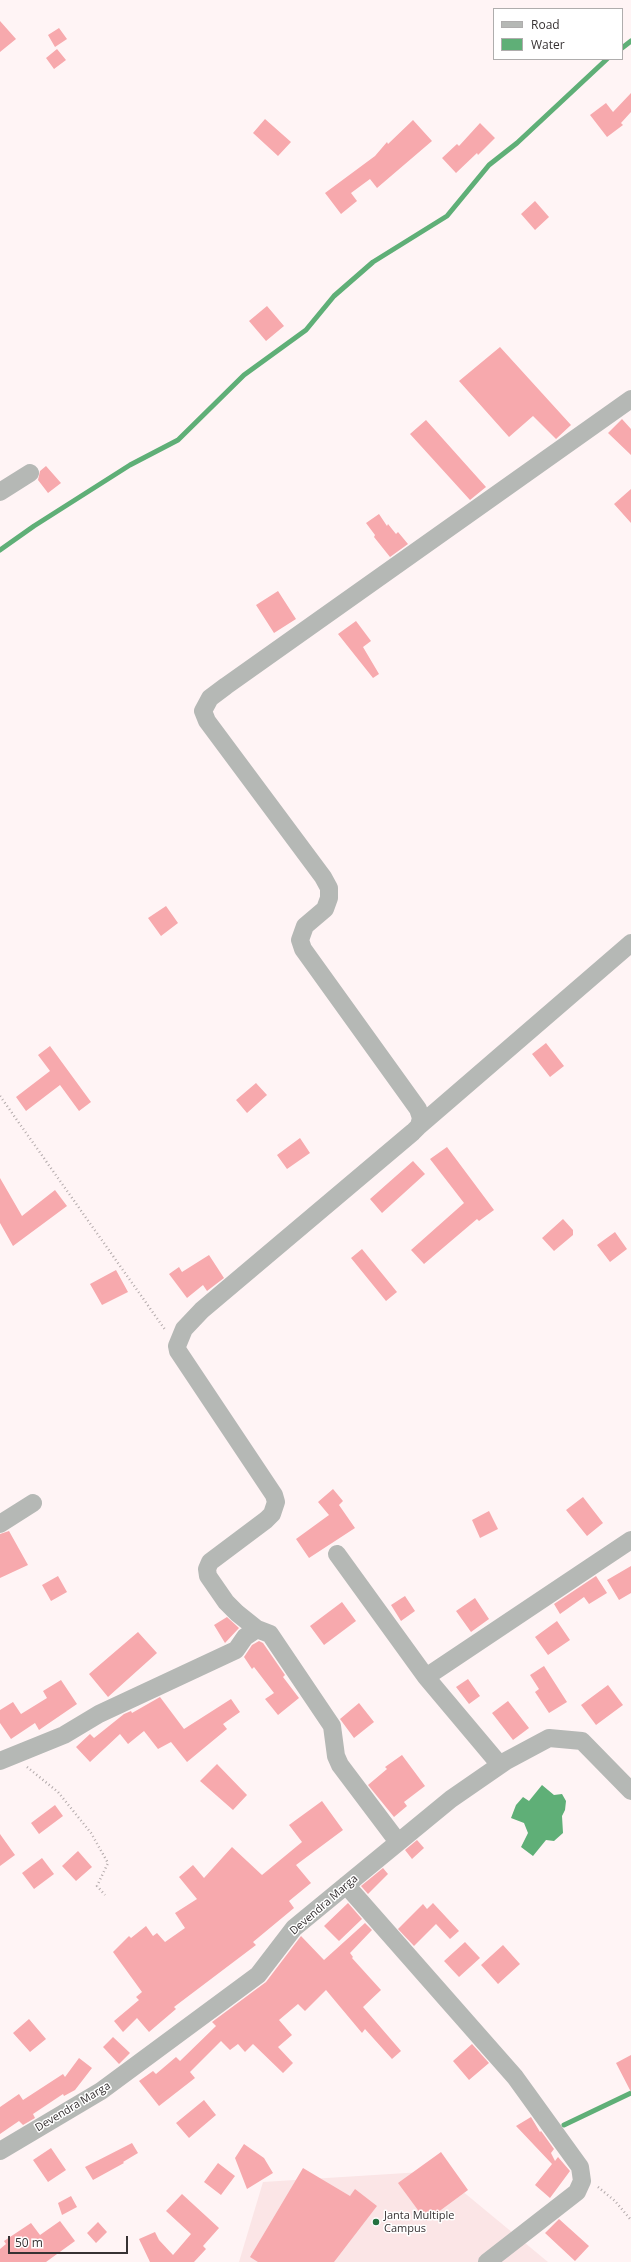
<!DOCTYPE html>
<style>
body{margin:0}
#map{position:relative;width:631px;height:2262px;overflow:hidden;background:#fff4f5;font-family:"Open Sans",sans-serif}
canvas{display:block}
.legend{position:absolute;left:493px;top:8px;width:130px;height:52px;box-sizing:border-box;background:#fff;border:1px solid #afadad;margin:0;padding:5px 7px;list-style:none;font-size:12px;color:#373233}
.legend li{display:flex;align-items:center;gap:8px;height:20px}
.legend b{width:20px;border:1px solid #afadad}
.scale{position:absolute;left:8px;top:2236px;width:120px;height:18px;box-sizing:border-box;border:2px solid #373233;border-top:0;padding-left:5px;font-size:12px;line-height:14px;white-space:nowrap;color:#373233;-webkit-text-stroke:3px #fff;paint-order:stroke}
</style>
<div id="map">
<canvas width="631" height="2262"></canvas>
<ul class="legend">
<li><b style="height:5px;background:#b5b8b5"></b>Road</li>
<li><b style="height:11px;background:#5faf77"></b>Water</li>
</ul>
<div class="scale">50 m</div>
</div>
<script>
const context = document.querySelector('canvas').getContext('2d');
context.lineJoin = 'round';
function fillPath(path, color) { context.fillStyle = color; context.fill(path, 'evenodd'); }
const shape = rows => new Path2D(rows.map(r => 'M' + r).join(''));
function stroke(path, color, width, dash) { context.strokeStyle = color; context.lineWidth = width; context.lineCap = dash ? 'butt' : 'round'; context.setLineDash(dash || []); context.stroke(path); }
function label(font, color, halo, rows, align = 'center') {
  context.font = font + ' "Open Sans",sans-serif'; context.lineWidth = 3; context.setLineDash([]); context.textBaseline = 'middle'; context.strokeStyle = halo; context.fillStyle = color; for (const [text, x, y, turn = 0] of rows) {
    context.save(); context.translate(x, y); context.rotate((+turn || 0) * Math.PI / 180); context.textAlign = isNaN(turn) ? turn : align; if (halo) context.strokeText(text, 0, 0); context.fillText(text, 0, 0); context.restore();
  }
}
const built = shape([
 [438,2171,548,2262,239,2262,263,2182]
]);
const water = shape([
 [542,1785,554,1795,562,1794,566,1801,565,1810,562,1816,563,1833,554,1841,546,1840,533,1856,521,1847,528,1833,524,1823,511,1818,516,1805,523,1797,529,1801]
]);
const stream = shape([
 [622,48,631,41],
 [0,550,34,526,130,465,178,440,244,375,306,330,334,296,373,262,447,216,489,165,517,143,607,59],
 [564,2125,631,2093]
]);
const building = shape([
 [0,21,16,39,0,52],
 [59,28,67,39,55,47,48,35],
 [57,49,66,60,54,69,46,58],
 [631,93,631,112,621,123,623,125,607,137,590,115,606,103,613,112],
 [265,119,291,142,278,156,253,133],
 [413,120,432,141,377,188,370,179,351,193,357,201,341,214,325,193,375,156,387,142,388,144],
 [480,123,495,138,478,155,477,153,456,173,442,158,457,144,459,146],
 [535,201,549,217,535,230,521,214],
 [267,306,284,326,266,341,249,321],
 [500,347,571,425,556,439,533,416,509,437,459,381],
 [622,419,631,429,631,455,608,433],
 [426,420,486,487,470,500,410,434],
 [46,466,61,483,48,493,38,480,40,471],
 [631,489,631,523,614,504],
 [379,514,387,526,388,524,396,534,398,532,408,544,390,557,374,537,375,535,366,523],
 [278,591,296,619,274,633,256,605],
 [356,621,371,641,363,647,379,674,373,678,338,634],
 [166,906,178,923,161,936,148,918],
 [546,1043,564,1066,550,1077,532,1054],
 [50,1046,91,1102,79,1111,60,1085,26,1111,16,1097,50,1071,38,1055],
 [256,1083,267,1095,247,1113,236,1100],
 [300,1138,310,1153,287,1169,277,1155],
 [447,1147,494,1210,479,1221,477,1219,424,1264,411,1250,464,1203,430,1159],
 [413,1161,425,1174,382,1213,370,1199],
 [0,1178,22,1216,55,1190,67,1206,13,1246,0,1223],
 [563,1219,573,1230,573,1235,554,1251,542,1238],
 [615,1232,627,1249,610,1262,597,1245],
 [362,1249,397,1292,386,1301,351,1258],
 [209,1255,224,1278,207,1291,203,1285,187,1298,169,1274,179,1267,182,1272],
 [116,1270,128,1292,102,1305,90,1284],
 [333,1489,343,1501,339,1505,355,1528,309,1558,296,1539,329,1515,318,1502],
 [583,1497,603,1523,587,1536,566,1510],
 [489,1511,498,1529,480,1538,472,1520],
 [9,1531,28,1565,0,1578,0,1534],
 [631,1566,631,1593,619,1600,607,1580],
 [58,1576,67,1592,51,1601,42,1585],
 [596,1576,607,1593,589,1604,584,1597,560,1614,554,1604],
 [405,1596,415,1611,401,1621,391,1605],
 [475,1598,489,1619,471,1632,456,1611],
 [342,1602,356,1621,324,1645,310,1626],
 [227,1617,239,1628,225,1643,214,1625],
 [557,1621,570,1640,548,1655,535,1637],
 [138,1632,157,1653,108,1697,89,1674],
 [259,1641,263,1643,285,1675,283,1677,299,1698,278,1715,265,1699,274,1693,254,1667,252,1669,244,1657,252,1645],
 [544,1666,567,1702,549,1713,535,1692,539,1689,530,1675],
 [468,1679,480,1696,469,1704,456,1687],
 [61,1680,77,1704,39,1730,35,1723,11,1739,0,1723,0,1710,13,1702,21,1714,47,1698,43,1691],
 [608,1685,623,1705,596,1725,581,1705],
 [160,1697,184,1729,231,1699,240,1712,223,1724,227,1729,187,1762,171,1742,158,1749,144,1731,128,1744,120,1734,90,1762,76,1747,90,1734,94,1738,124,1714,131,1711,132,1713],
 [508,1701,529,1728,513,1740,492,1713],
 [359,1703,374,1722,354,1738,340,1719],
 [402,1755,425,1786,404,1802,407,1806,394,1817,368,1785,387,1769,385,1767],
 [217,1764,247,1795,233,1810,200,1781],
 [322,1801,343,1830,296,1865,311,1883,289,1901,294,1908,253,1942,256,1945,174,2007,176,2009,149,2032,137,2018,123,2032,114,2021,139,2000,136,1997,142,1992,113,1952,129,1936,131,1938,146,1926,153,1936,157,1933,165,1942,185,1928,175,1913,197,1899,179,1877,193,1865,204,1878,232,1847,262,1875,302,1842,289,1825],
 [55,1805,63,1816,39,1834,31,1823],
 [0,1834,15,1855,0,1866],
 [417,1840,424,1848,412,1859,405,1850],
 [78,1851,92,1867,76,1881,62,1866],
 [42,1858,54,1874,34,1889,22,1873],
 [383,1868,388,1874,368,1894,361,1886],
 [348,1903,362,1919,339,1941,324,1926],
 [433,1903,459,1931,450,1939,436,1924,414,1946,398,1929,423,1904,427,1909],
 [365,1923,372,1930,350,1953,353,1957,352,1958,381,1990,363,2007,401,2051,392,2059,365,2029,362,2033,326,1990,305,2011,298,2004,279,2020,292,2035,278,2047,293,2063,283,2073,253,2044,245,2052,238,2044,230,2050,221,2041,190,2072,195,2078,159,2106,139,2081,153,2071,156,2074,176,2057,180,2061,216,2026,212,2022,266,1982,301,1936,324,1960],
 [465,1942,480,1958,459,1977,444,1961],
 [503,1945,520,1964,498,1984,481,1965],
 [29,2019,46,2039,30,2052,13,2033],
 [113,2037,130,2053,119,2064,103,2047],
 [472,2044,489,2063,469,2080,453,2061],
 [631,2055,631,2092,616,2063],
 [79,2058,92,2068,75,2090,64,2096,63,2094,33,2114,35,2118,23,2125,19,2121,0,2134,0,2107,19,2094,23,2100,63,2074,65,2077],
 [204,2100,216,2115,189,2138,176,2123],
 [531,2117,540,2132,541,2131,554,2149,551,2153,555,2161,558,2157,570,2171,550,2198,535,2185,552,2164,516,2126],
 [132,2143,138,2153,123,2162,124,2163,93,2180,85,2167],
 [244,2144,264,2158,273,2173,247,2189,235,2158],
 [51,2148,66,2170,48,2182,33,2160],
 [441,2152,468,2190,426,2221,398,2183],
 [218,2163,235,2176,221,2195,204,2182],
 [303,2168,350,2196,355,2189,377,2206,334,2262,258,2262,250,2257],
 [182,2194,219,2228,203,2246,206,2249,194,2262,150,2262,139,2239,155,2232,159,2240,173,2255,191,2234,166,2211],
 [71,2196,77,2207,62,2215,58,2203],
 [559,2219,589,2246,575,2261,545,2233],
 [60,2221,75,2241,46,2262,0,2262,0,2249,6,2244,4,2241,31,2223,40,2235],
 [98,2222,107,2232,96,2243,87,2233]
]);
const path = shape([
 [0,1096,166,1331],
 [27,1767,58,1792,91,1833,108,1863,97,1886,105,1895],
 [598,2187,615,2201,631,2220]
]);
const minor = shape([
 [0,492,30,473],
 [419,1126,631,943],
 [0,1524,33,1503],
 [337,1554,426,1677],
 [0,1761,64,1735,99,1714,236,1650,245,1637,257,1629],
 [500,1765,426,1677,631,1540],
 [398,1842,340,1765,336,1756,332,1726,270,1634,257,1629,237,1613,226,1602,208,1576,207,1569,210,1562,266,1520,272,1514,276,1502,274,1495,178,1351,177,1346,184,1329,202,1310,413,1132,419,1126,421,1118,418,1109,303,949,300,940,305,926,325,909,329,898,329,888,323,877,207,721,203,711,210,698,226,686,631,399],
 [346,1885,515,2077,580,2167,582,2181,577,2192,487,2262],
 [0,2151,101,2091,258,1975,294,1928,451,1799,506,1761,549,1738,582,1741,631,1791]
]);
const markers = [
 [376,2222,4,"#23703f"]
];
const streetNames = [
 ["Devendra Marga",324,1905,-41],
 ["Devendra Marga",73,2107,-31]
];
const poiNames = [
 ["Janta Multiple",384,2216],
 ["Campus",384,2229]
];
fillPath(built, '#fbe5e6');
fillPath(water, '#5faf77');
stroke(stream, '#5faf77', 5);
fillPath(building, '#f7a9ad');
stroke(path, '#b3aaab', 2.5, [1, 3]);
stroke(minor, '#b5b8b5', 18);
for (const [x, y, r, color] of markers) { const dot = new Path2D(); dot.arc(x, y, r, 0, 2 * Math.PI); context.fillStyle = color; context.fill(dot); stroke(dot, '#fff', 1.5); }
label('11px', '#373233', '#fff', streetNames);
label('11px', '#373233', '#fff', poiNames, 'left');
</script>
